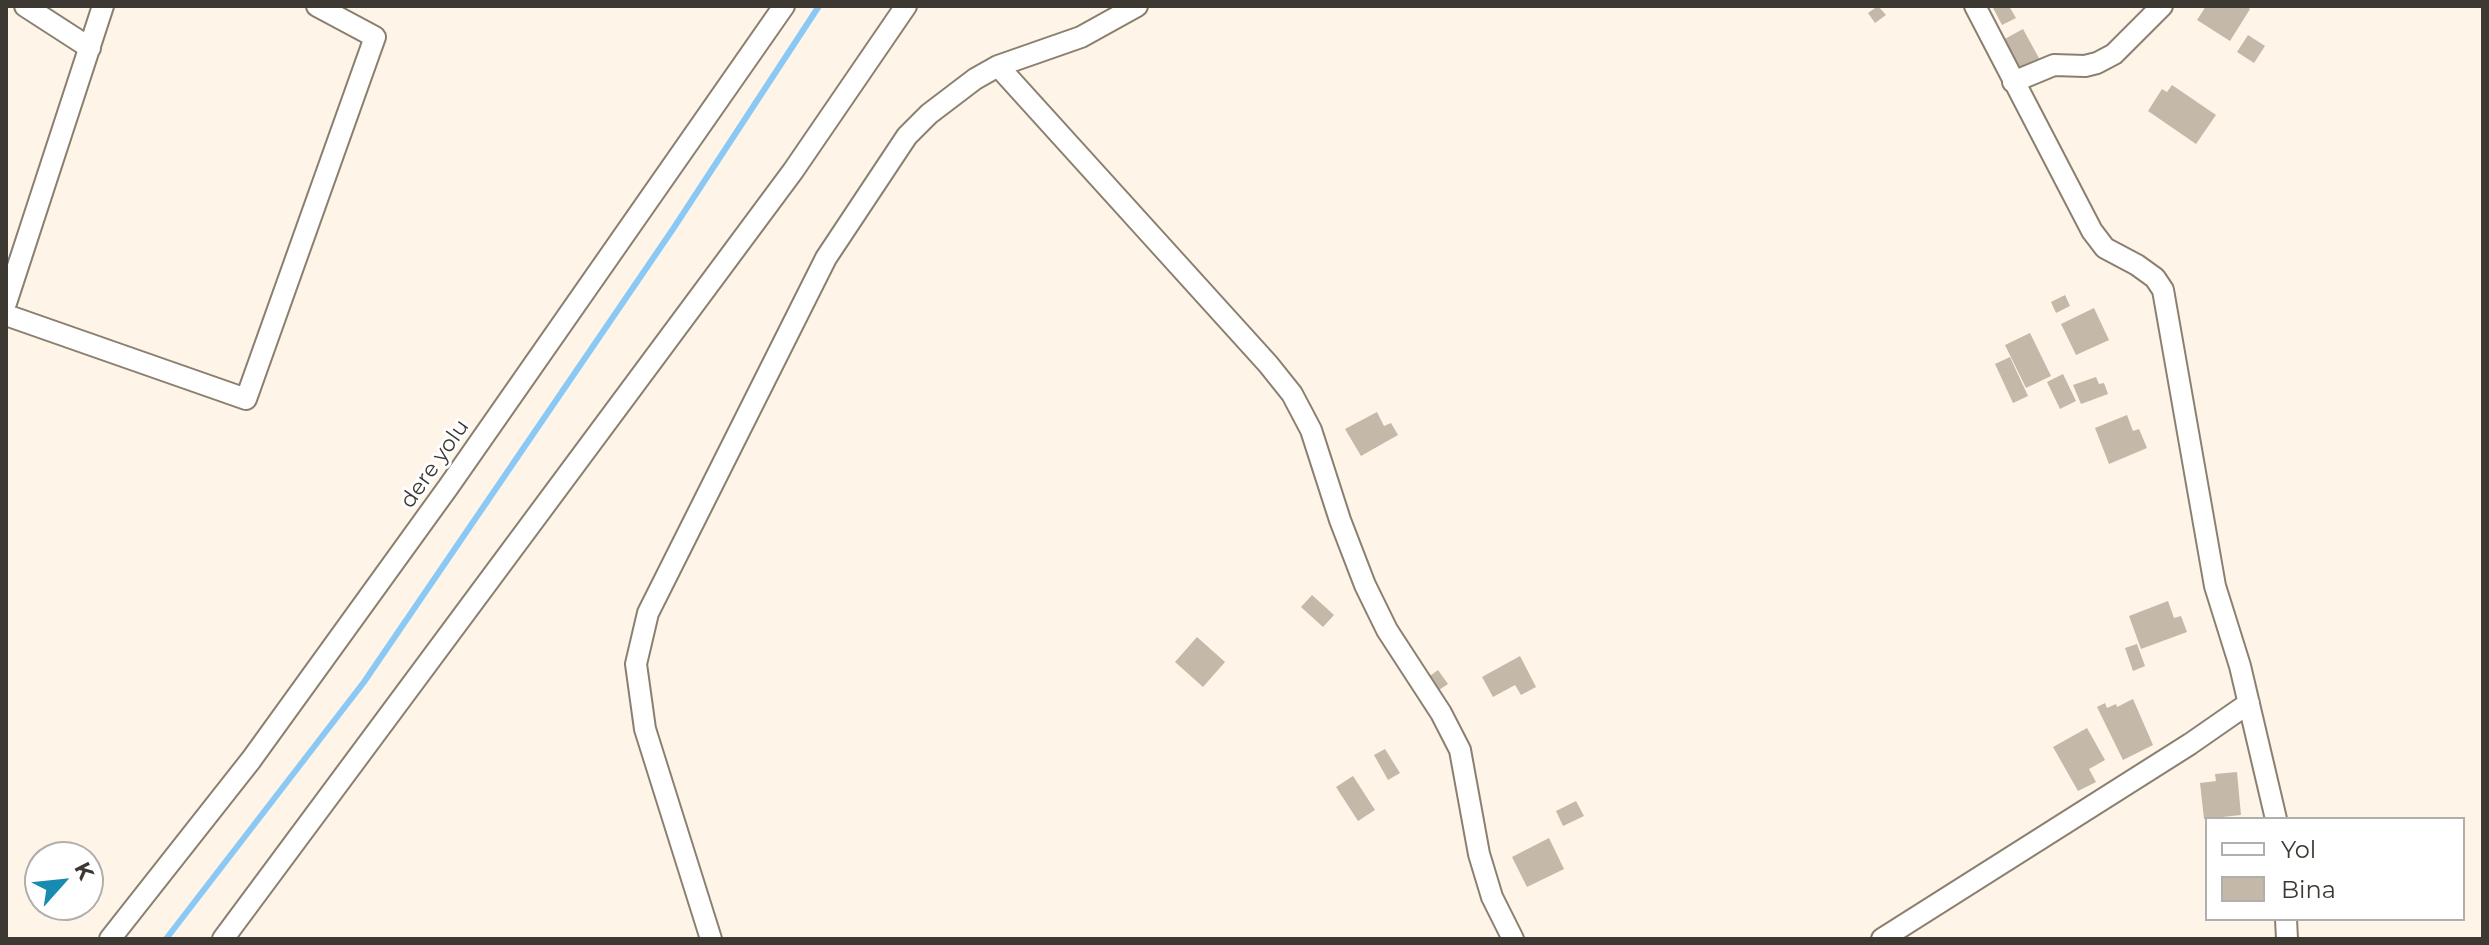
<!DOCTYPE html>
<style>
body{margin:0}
#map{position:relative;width:2489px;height:945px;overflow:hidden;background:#fef4e7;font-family:Montserrat,sans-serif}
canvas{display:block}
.frame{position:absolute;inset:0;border:8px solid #3d3832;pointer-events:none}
.legend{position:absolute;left:2205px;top:817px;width:260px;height:104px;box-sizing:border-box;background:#fff;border:2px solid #b1afad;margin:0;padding:10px 14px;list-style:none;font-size:24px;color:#3d3832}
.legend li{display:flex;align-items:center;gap:16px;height:40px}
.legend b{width:40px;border:2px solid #b1afad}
.north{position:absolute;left:24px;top:841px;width:80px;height:80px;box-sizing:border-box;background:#fff;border:2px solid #b1afad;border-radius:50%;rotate:63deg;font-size:22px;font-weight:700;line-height:32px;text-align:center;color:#3d3832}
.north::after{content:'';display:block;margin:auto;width:28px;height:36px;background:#188cb0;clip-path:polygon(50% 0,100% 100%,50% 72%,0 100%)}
</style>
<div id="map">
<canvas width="2489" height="945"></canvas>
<div class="frame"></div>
<ul class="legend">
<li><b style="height:10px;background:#fff"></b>Yol</li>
<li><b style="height:22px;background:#c4b8a8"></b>Bina</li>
</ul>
<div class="north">K</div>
</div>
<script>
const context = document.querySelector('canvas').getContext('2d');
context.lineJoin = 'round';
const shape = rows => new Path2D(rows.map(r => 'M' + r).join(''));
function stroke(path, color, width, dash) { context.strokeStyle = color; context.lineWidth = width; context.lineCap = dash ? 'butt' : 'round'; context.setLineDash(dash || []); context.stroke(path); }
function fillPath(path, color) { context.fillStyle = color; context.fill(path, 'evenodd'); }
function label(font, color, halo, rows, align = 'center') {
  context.font = font + ' Montserrat,sans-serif'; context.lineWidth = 6; context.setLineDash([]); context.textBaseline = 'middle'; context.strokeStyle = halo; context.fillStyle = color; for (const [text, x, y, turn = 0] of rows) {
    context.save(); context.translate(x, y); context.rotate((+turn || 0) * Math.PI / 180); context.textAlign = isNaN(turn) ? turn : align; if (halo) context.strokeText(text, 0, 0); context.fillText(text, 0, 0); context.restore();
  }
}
const stream = shape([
 [166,939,364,682,673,229,819,6]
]);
const building = shape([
 [1878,6,1886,15,1875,23,1868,13],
 [1992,6,2009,6,2016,18,2002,25],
 [2206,6,2246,6,2250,9,2230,41,2197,20],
 [2023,29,2040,60,2019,72,2001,41],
 [2248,35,2265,46,2254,63,2237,52],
 [2172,85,2216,115,2196,144,2148,111,2162,89,2167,92],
 [2065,295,2070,306,2056,313,2051,302],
 [2094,308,2109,340,2076,355,2061,324],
 [2030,333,2051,376,2026,388,2005,345],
 [2010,357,2028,396,2013,403,1995,364],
 [2063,374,2076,401,2060,409,2047,382],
 [2096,377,2099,384,2104,383,2108,394,2081,404,2073,385],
 [1377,412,1384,426,1391,423,1398,435,1361,456,1345,429],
 [2127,415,2133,431,2139,429,2147,448,2109,464,2095,428],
 [1312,595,1334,615,1323,627,1301,607],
 [2168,601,2174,618,2181,616,2187,632,2141,649,2129,616],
 [1197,637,1225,662,1203,687,1175,662],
 [2137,644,2145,666,2133,671,2125,648],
 [1520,656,1536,687,1521,695,1515,685,1493,697,1482,677],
 [1438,670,1448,684,1433,694,1423,681],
 [2133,699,2153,745,2123,760,2097,707,2105,703,2107,708,2116,704,2117,707],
 [2087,728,2105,760,2089,769,2096,782,2078,791,2053,747],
 [1385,749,1400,773,1388,780,1374,755],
 [2237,772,2241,815,2204,819,2200,783,2216,781,2215,774],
 [1353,776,1375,810,1358,821,1336,787],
 [1576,801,1584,816,1563,826,1556,811],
 [1549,838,1564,869,1527,887,1512,857]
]);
const street = shape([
 [25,6,90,48],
 [1975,6,2092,231,2105,248,2137,265,2155,278,2163,290,2215,586,2240,666,2276,819],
 [998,66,1268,364,1292,394,1311,430,1340,520,1365,585,1387,630,1441,713,1460,750,1479,854,1492,897,1513,939],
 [2013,82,2054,65,2085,66,2097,63,2114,54,2162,6],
 [6,303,103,6],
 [6,315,246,399,375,37,317,6],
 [2286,919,2287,939],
 [110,939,251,760,449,486,784,6],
 [223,939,793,171,906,6],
 [711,939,645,729,636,664,648,613,826,258,907,136,929,114,975,79,998,66,1081,37,1137,6],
 [1882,939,2190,744,2249,703]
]);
const streetNames = [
 ["dere yolu",435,464,-55]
];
stroke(stream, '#8ac9f5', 6);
fillPath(building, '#c4b8a8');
stroke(street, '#8b8070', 24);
stroke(street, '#fff', 20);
label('22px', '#3d3832', '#fff', streetNames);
</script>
